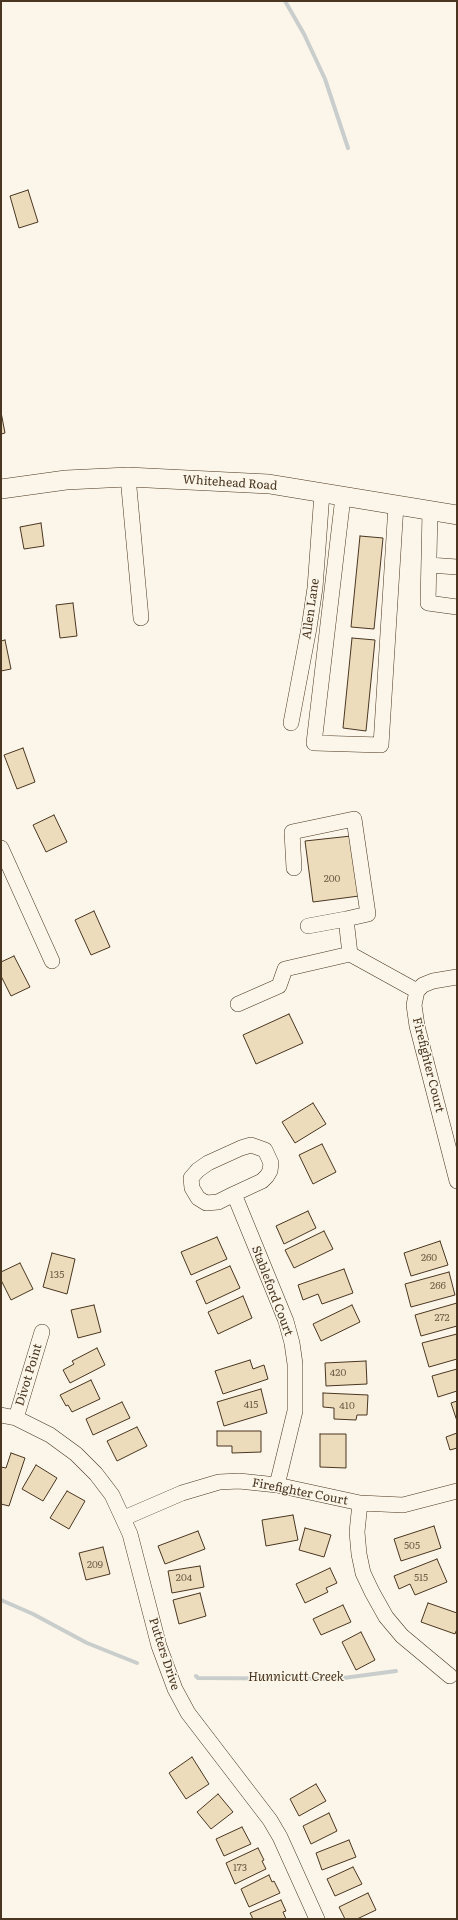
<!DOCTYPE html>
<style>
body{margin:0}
#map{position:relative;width:458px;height:1920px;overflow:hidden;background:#fbf6e9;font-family:Literata,serif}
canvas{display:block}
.frame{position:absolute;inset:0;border:2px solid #4a3520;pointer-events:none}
</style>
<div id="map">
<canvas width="458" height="1920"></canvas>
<div class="frame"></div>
</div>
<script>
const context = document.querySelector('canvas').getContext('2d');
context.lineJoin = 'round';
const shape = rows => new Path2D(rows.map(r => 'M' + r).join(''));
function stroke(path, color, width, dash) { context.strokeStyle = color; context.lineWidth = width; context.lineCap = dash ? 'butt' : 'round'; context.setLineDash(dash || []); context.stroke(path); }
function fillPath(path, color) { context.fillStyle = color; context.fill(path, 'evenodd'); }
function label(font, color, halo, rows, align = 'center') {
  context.font = font + ' Literata,serif'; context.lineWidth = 3; context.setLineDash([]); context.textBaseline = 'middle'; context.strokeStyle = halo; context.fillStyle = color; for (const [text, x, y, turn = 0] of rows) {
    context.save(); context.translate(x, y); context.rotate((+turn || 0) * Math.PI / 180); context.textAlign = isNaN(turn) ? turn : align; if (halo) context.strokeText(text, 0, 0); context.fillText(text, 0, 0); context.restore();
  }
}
const stream = shape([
 [285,1,304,34,325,79,348,148],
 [1,1600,33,1614,87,1643,137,1663],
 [196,1676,198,1678,336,1679,396,1671]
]);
const building = shape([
 [28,190,38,222,19,228,10,196,28,190],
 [1,412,5,433,1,434,1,412],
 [41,523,44,546,24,549,20,527,41,523],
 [360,536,383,538,374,629,351,627,360,536],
 [73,603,77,636,60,638,56,605,73,603],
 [352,638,375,640,366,731,343,728,352,638],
 [5,640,11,669,1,671,1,641,5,640],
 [23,748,35,782,17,789,4,755,23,748],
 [54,815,67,842,46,852,33,825,54,815],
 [351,836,359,896,313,902,305,841,351,836],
 [94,911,110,947,91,955,75,920,94,911],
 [14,956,30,987,11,996,1,976,1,962,14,956],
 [289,1014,303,1043,256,1064,243,1035,289,1014],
 [313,1103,326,1124,295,1143,282,1122,313,1103],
 [322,1144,336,1172,313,1184,299,1155,322,1144],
 [308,1211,316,1228,284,1244,276,1226,308,1211],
 [324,1231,333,1249,294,1268,285,1250,324,1231],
 [217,1237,227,1259,191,1275,181,1252,217,1237],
 [440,1241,448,1265,411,1276,404,1253,440,1241],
 [52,1253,75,1259,67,1294,43,1287,52,1253],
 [20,1263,33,1289,11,1300,1,1280,1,1272,20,1263],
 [230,1266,240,1288,206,1304,196,1281,230,1266],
 [344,1269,353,1293,322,1304,318,1294,303,1300,298,1285,344,1269],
 [449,1272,455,1295,411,1307,405,1284,449,1272],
 [243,1296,252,1318,218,1334,208,1312,243,1296],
 [457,1303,457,1326,421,1336,415,1315,457,1303],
 [94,1305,101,1332,78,1338,71,1310,94,1305],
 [352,1305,360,1322,321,1341,313,1324,352,1305],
 [457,1334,457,1359,429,1367,422,1343,457,1334],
 [97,1348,105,1365,70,1383,63,1370,74,1364,72,1361,97,1348],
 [250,1360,253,1369,264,1365,268,1379,223,1394,215,1371,250,1360],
 [366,1361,367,1384,326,1386,325,1363,366,1361],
 [457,1369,457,1391,438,1397,432,1376,457,1369],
 [91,1380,100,1399,72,1412,68,1405,66,1406,60,1395,91,1380],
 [261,1389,267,1413,224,1426,217,1402,261,1389],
 [323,1393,368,1395,367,1415,357,1415,356,1420,334,1419,334,1408,323,1407,323,1393],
 [457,1401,457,1421,451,1403,457,1401],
 [122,1402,130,1418,93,1435,86,1419,122,1402],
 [137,1427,147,1446,117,1461,107,1441,137,1427],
 [217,1431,261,1431,261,1452,232,1453,232,1446,217,1446,217,1431],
 [457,1433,457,1448,450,1450,446,1437,457,1433],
 [320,1434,346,1434,346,1468,320,1467,320,1434],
 [11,1453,25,1458,9,1506,1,1504,1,1467,6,1468,11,1453],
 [36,1465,57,1478,43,1501,22,1489,36,1465],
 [67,1491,85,1501,69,1529,50,1518,67,1491],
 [293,1515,298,1540,266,1546,262,1520,293,1515],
 [434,1526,441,1548,401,1561,394,1539,434,1526],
 [305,1528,331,1535,324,1557,299,1550,305,1528],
 [198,1531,205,1549,165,1564,158,1546,198,1531],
 [103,1547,110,1574,86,1580,79,1553,103,1547],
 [437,1559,447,1582,415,1595,410,1584,399,1589,394,1576,437,1559],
 [200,1566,204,1587,172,1593,168,1571,200,1566],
 [330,1568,337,1583,326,1588,328,1592,305,1603,296,1584,330,1568],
 [200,1593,206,1616,179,1624,173,1600,200,1593],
 [428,1603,457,1613,457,1629,455,1634,421,1622,428,1603],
 [343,1605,351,1622,321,1635,313,1619,343,1605],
 [361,1632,375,1660,356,1670,342,1642,361,1632],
 [192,1757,209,1784,186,1799,169,1773,192,1757],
 [316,1784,326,1801,299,1816,290,1799,316,1784],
 [218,1794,233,1812,211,1829,197,1812,218,1794],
 [329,1813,337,1831,311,1844,303,1826,329,1813],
 [242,1827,251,1844,224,1856,216,1839,242,1827],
 [349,1840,356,1857,322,1870,316,1853,349,1840],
 [258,1848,264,1860,262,1861,266,1869,235,1884,226,1863,258,1848],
 [353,1867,362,1884,335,1896,327,1879,353,1867],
 [269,1875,272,1882,274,1881,280,1893,249,1907,241,1889,269,1875],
 [368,1893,376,1910,357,1919,345,1919,339,1907,368,1893],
 [281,1900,286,1911,283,1912,286,1919,253,1919,250,1913,281,1900]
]);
const minor = shape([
 [128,477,141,618],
 [343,497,314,743,381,745,396,505],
 [430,511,428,603,457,607],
 [429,565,457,567],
 [291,723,309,628,315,588,322,493],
 [1,848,52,961],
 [294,868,292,832,354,819,368,914,346,919,350,954],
 [308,926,346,919],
 [457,977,433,981,423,985,417,991,414,1005,417,1026,457,1181],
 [238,1004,279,986,285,969,350,954,417,991],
 [234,1194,218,1202,206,1203,198,1198,192,1188,191,1178,198,1170,208,1163,241,1148,251,1145,265,1150,271,1163,270,1171,267,1176,262,1181,234,1194,286,1321,292,1343,295,1364,295,1411,277,1485],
 [1,1415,16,1418,50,1435,76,1454,96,1474,112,1495,130,1534,159,1646,175,1689,188,1713,270,1820,280,1837,317,1919],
 [16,1418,42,1332],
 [360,1503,357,1532,359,1554,363,1573,372,1592,386,1617,402,1636,450,1676],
 [124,1518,182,1493,219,1482,239,1481,277,1485,360,1503,403,1505,457,1491]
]);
const major = shape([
 [1,489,66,480,128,477,269,484,457,515]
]);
const numberNames = [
 ["200",332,879],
 ["260",429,1258],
 ["135",57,1275],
 ["266",438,1286],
 ["272",442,1318],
 ["420",338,1373],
 ["415",251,1405],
 ["410",347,1406],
 ["505",412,1546],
 ["209",95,1565],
 ["204",184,1578],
 ["515",421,1578],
 ["173",240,1868]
];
const streetNames = [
 ["Whitehead Road",230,483,4],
 ["Allen Lane",311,609,-82],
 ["Firefighter Court",428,1065,76],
 ["Stableford Court",272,1291,69],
 ["Divot Point",29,1375,-73],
 ["Firefighter Court",300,1492,11],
 ["Putters Drive",164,1654,72]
];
const waterNames = [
 ["Hunnicutt Creek",296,1677]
];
stroke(stream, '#c9cecd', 4);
fillPath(building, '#ecdcbc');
stroke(building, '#4a3520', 1);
stroke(minor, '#4a3520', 16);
stroke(major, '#4a3520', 20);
stroke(minor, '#fbf6e9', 15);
stroke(major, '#fbf6e9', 19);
label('10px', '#725f47', null, numberNames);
label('12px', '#4a3520', '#fbf6e9', streetNames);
label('italic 13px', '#4a3520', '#fbf6e9', waterNames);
</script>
